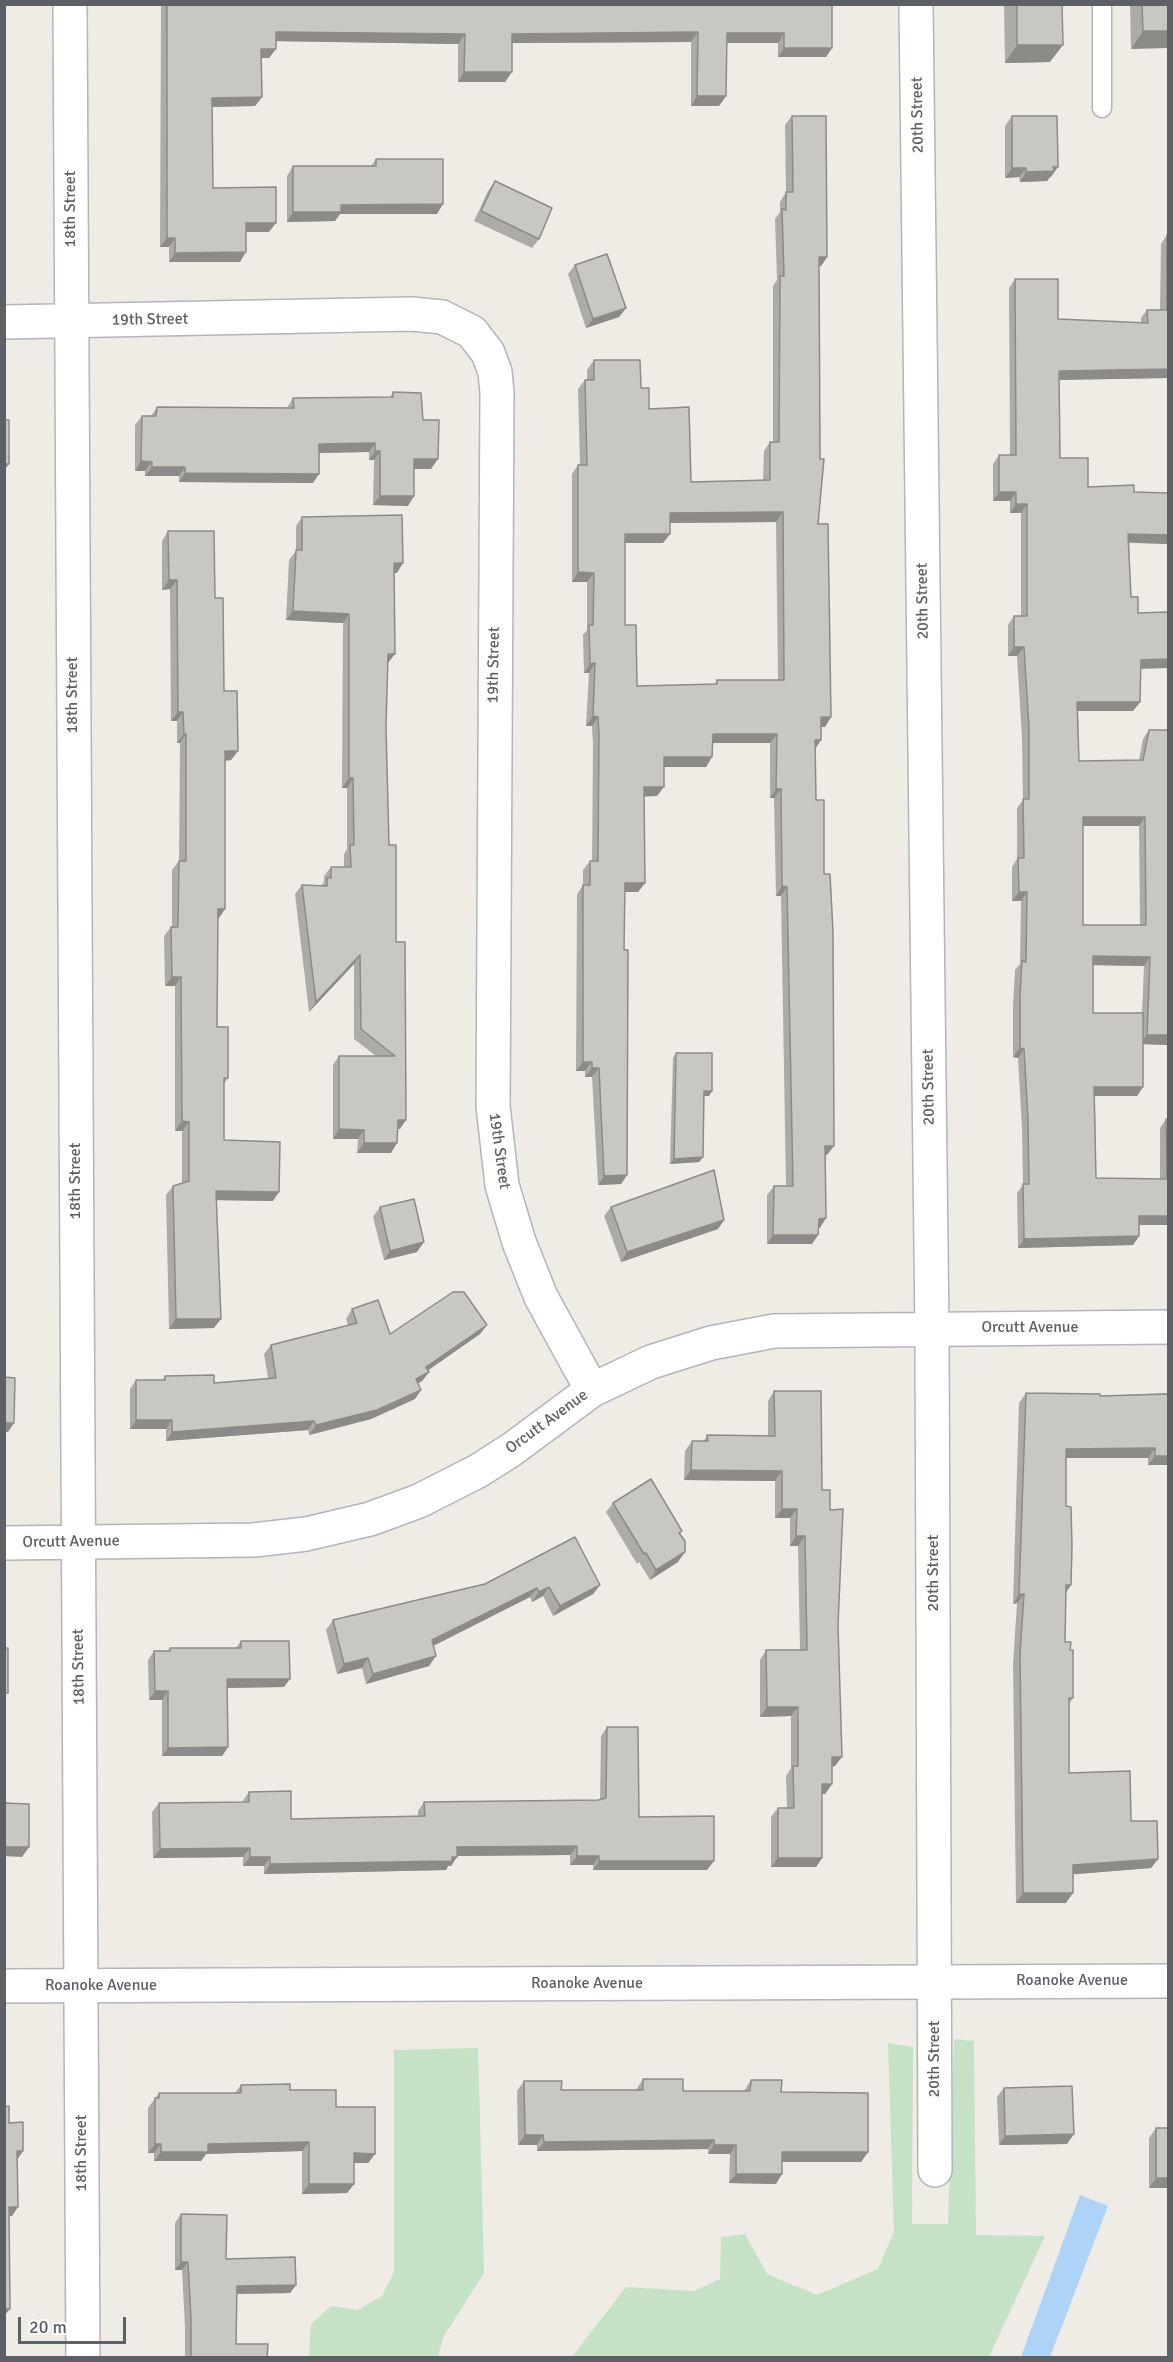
<!DOCTYPE html>
<style>
body{margin:0}
#map{position:relative;width:1173px;height:2362px;overflow:hidden;background:#eeece5;font-family:Signika,sans-serif}
canvas{display:block}
.frame{position:absolute;inset:0;border:6px solid #5d6064;pointer-events:none}
.scale{position:absolute;left:18px;top:2317px;width:108px;height:27px;box-sizing:border-box;border:3px solid #5d6064;border-top:0;padding-left:8px;font-size:18px;line-height:21px;white-space:nowrap;color:#5d6064;-webkit-text-stroke:4px #fff;paint-order:stroke}
</style>
<div id="map">
<canvas width="1173" height="2362"></canvas>
<div class="frame"></div>
<div class="scale">20 m</div>
</div>
<script>
const context = document.querySelector('canvas').getContext('2d');
context.lineJoin = 'round';
function fillPath(path, color) { context.fillStyle = color; context.fill(path, 'evenodd'); }
const shape = rows => new Path2D(rows.map(r => 'M' + r).join(''));
function stroke(path, color, width, dash) { context.strokeStyle = color; context.lineWidth = width; context.lineCap = dash ? 'butt' : 'round'; context.setLineDash(dash || []); context.stroke(path); }
function label(font, color, halo, rows, align = 'center') {
  context.font = font + ' Signika,sans-serif'; context.lineWidth = 5; context.setLineDash([]); context.textBaseline = 'middle'; context.strokeStyle = halo; context.fillStyle = color; for (const [text, x, y, turn = 0] of rows) {
    context.save(); context.translate(x, y); context.rotate((+turn || 0) * Math.PI / 180); context.textAlign = isNaN(turn) ? turn : align; if (halo) context.strokeText(text, 0, 0); context.fillText(text, 0, 0); context.restore();
  }
}
const green = shape([
 [954,2039,974,2041,976,2235,1045,2236,989,2357,571,2358,626,2287,694,2291,720,2279,721,2237,745,2234,767,2274,817,2295,878,2269,894,2232,888,2043,913,2047,912,2224,948,2224],
 [478,2048,484,2273,444,2336,438,2357,309,2357,311,2324,331,2306,358,2310,382,2296,394,2272,394,2050]
]);
const water = shape([
 [1080,2195,1108,2206,1050,2357,1021,2357]
]);
const service = shape([
 [1102,108,1102,4]
]);
const minor = shape([
 [70,4,83,2358],
 [916,4,932,1329,935,2170],
 [4,322,412,314,442,317,472,332,488,353,495,372,497,393,493,1106,502,1185,519,1242,541,1297,592,1390],
 [4,1543,254,1540,306,1534,370,1519,419,1501,478,1471,511,1450,592,1390,651,1362,711,1343,774,1331,1168,1327]
]);
const tertiary = shape([
 [4,1986,1168,1981]
]);
const wall = shape([
 [161,4,832,4,832,48,826,57,778,57,778,43,726,43,726,96,719,106,691,106,691,42,512,43,505,82,458,82,458,44,276,41,269,58,261,58,262,97,255,106,212,107,213,188,269,232,246,232,240,262,169,262,169,247,160,247],
 [1004,4,1062,4,1050,62,1005,63],
 [1130,4,1168,4,1131,49],
 [792,116,827,257,821,266,819,266,818,524,831,717,825,727,821,727,821,740,815,749,816,800,827,1155,826,1155,820,1228,818,1228,812,1244,767,1244,767,1195,774,1186,786,1186,781,896,776,896,774,798,770,798,770,743,713,743,712,757,706,767,664,767,657,796,644,796,645,883,638,892,624,892,624,950,627,1175,621,1184,598,1185,592,1077,585,1077,585,1071,576,1071,577,894,583,885,583,870,590,861,592,861,593,745,592,726,586,726,589,673,584,673,583,635,587,630,587,582,572,582,572,474,578,465,580,465,578,389,585,380,587,380,587,370,594,360,641,388,649,409,691,482,763,480,764,451,770,442,773,442,773,286,777,280,775,219,780,212,780,202,786,192,785,125],
 [776,522,778,680,717,680,714,684,637,686,625,625,625,543,663,543,670,523],
 [1012,116,1051,177,1050,177,1047,181,1020,182,1019,177,1005,178,1005,126],
 [376,159,437,214,340,214,335,221,287,222,287,176,293,166,371,166],
 [495,181,539,239,532,248,474,221,488,191],
 [1167,235,1168,235,1168,378,1059,380,1060,458,1088,487,1134,492,1168,544,1129,543,1131,597,1141,668,1140,702,1133,711,1078,711,1079,761,1139,760,1143,739,1149,730,1168,730,1168,1045,1143,1044,1143,1087,1137,1096,1095,1096,1096,1178,1160,1179,1160,1128,1166,1119,1168,1119,1168,1225,1139,1225,1139,1236,1133,1245,1018,1248,1017,1193,1023,1185,1022,1128,1018,1058,1013,1057,1013,1005,1015,970,1020,964,1021,901,1012,901,1012,867,1017,859,1017,808,1023,800,1022,737,1017,656,1008,656,1008,625,1014,616,1021,616,1021,513,1010,513,1010,501,993,501,993,464,999,455,1010,455,1009,288,1015,279,1058,319,1141,323,1141,318,1147,310,1160,310,1161,244],
 [1083,826,1139,826,1140,925,1083,925],
 [1093,965,1144,966,1142,1013,1093,1013],
 [575,265,626,308,619,317,586,328,568,274],
 [393,392,423,420,431,469,414,469,408,506,373,505,374,460,369,460,369,452,319,453,313,483,179,482,179,476,145,476,145,471,135,471,135,425,142,416,151,416,157,407,287,408,293,398,390,397],
 [302,517,397,573,394,573,388,663,386,727,389,845,396,942,400,1129,398,1129,391,1153,357,1153,358,1139,333,1139,333,1065,339,1056,376,1056,354,1039,354,964,309,1012,295,894,302,885,321,886,324,882,324,876,331,867,344,867,344,854,347,849,347,788,342,788,343,623,286,620,289,560,296,551,296,526],
 [168,531,215,598,224,691,238,751,231,760,225,761,219,918,218,918,217,1027,228,1078,224,1084,224,1140,273,1201,216,1200,214,1328,169,1329,166,1195,173,1186,182,1183,182,1131,175,1131,175,986,165,986,164,936,171,927,172,927,172,870,179,861,180,743,177,743,177,721,171,721,170,589,162,590,162,541],
 [676,1053,712,1091,709,1096,704,1096,703,1157,699,1162,670,1164,673,1058],
 [380,1207,417,1252,384,1260,373,1217],
 [611,1207,724,1220,718,1229,621,1262,604,1216],
 [352,1309,390,1334,487,1325,480,1334,428,1370,429,1372,422,1381,418,1383,415,1399,371,1419,309,1435,308,1430,166,1441,166,1429,130,1429,130,1389,136,1380,162,1380,165,1376,214,1383,268,1378,264,1354,271,1345,348,1325,346,1319],
 [774,1391,830,1510,838,1625,835,1766,832,1767,832,1784,825,1794,822,1794,822,1858,816,1867,771,1867,771,1817,778,1808,787,1808,786,1776,791,1768,791,1716,760,1717,760,1660,766,1650,800,1650,798,1546,790,1546,790,1518,775,1518,775,1481,684,1480,685,1451,692,1441,704,1441,707,1435,768,1436,768,1401],
 [1026,1393,1100,1396,1168,1393,1168,1465,1148,1465,1148,1458,1066,1458,1066,1506,1071,1585,1066,1592,1065,1642,1070,1650,1073,1698,1069,1704,1069,1773,1131,1821,1158,1859,1151,1868,1073,1874,1066,1903,1016,1903,1013,1664,1017,1603,1013,1604,1019,1403],
 [613,1503,682,1531,680,1534,678,1562,650,1580,639,1562,637,1564,606,1512],
 [485,1584,600,1585,593,1594,553,1616,543,1596,532,1602,530,1597,433,1646,429,1666,366,1684,362,1668,337,1674,326,1630,333,1620],
 [241,1641,284,1687,227,1688,228,1747,222,1756,162,1756,162,1700,149,1700,148,1660,154,1651,167,1651,170,1648,236,1648],
 [607,1727,639,1817,707,1870,593,1870,593,1865,570,1865,570,1855,457,1856,451,1866,448,1866,446,1870,264,1874,264,1866,243,1866,243,1857,153,1858,152,1812,159,1803,242,1802,249,1792,291,1819,418,1816,418,1811,424,1802,600,1800,601,1736],
 [643,2079,683,2091,744,2091,751,2080,781,2092,868,2152,861,2162,782,2162,776,2184,729,2183,730,2154,708,2154,708,2149,537,2151,537,2145,518,2145,517,2091,524,2081,561,2090,636,2090],
 [241,2085,290,2090,336,2107,375,2154,368,2163,354,2163,354,2184,347,2193,302,2194,302,2151,206,2154,201,2161,154,2161,154,2153,148,2153,148,2108,159,2093,235,2093],
 [1004,2088,1067,2144,999,2145,997,2097],
 [1156,2128,1168,2128,1168,2188,1149,2188,1149,2138],
 [181,2214,226,2259,296,2285,290,2293,237,2294,236,2344,267,2358,185,2358,185,2327,182,2270,175,2270,175,2223]
]);
const shadedWall = shape([
 [1143,31,1168,31,1168,48,1131,49],
 [276,32,465,34,458,44,269,41],
 [698,32,691,42,506,43,512,34],
 [727,33,784,33,778,43,720,43],
 [1017,45,1063,45,1050,62,1005,63],
 [784,48,832,48,826,57,778,57],
 [261,49,276,49,269,58,254,58],
 [464,72,512,72,505,82,458,82],
 [697,96,726,96,719,106,691,106],
 [262,97,255,106,205,107,212,98],
 [1053,167,1058,167,1051,177,1050,177,1047,181,1020,182,1026,172],
 [1012,168,1026,168,1019,177,1005,178],
 [443,204,437,214,340,214,335,221,287,222,293,212,341,205],
 [246,223,276,223,269,232,240,232],
 [167,238,175,238,169,247,160,247],
 [246,252,240,262,169,262,175,253],
 [819,257,827,257,821,266,812,266],
 [626,308,619,317,586,328,593,319],
 [1168,369,1168,378,1053,380,1059,371],
 [375,443,369,452,313,453,319,444],
 [375,451,380,451,374,460,369,460],
 [414,459,438,459,431,469,408,469],
 [141,461,152,462,145,471,135,471],
 [4,464,9,464,4,471],
 [152,467,185,467,179,476,145,476],
 [185,473,319,474,313,483,179,482],
 [999,492,1016,492,1010,501,993,501],
 [380,496,414,496,408,506,373,505],
 [1016,504,1027,504,1021,513,1010,513],
 [783,512,776,522,663,523,670,513],
 [625,534,670,534,663,543,618,543],
 [1128,534,1168,535,1168,544,1122,542],
 [394,563,403,563,397,573,388,573],
 [578,572,594,573,587,582,572,582],
 [169,580,177,580,170,589,162,590],
 [293,611,349,614,343,623,286,620],
 [1014,647,1024,647,1017,656,1008,656],
 [388,654,395,654,388,663],
 [1168,659,1168,668,1135,669,1141,660],
 [595,663,589,673,584,673,590,664],
 [1077,702,1140,702,1133,711,1071,711],
 [178,712,183,712,177,721,171,721],
 [593,716,598,717,592,726,586,726],
 [821,717,831,717,825,727,815,726],
 [184,734,186,734,180,743,177,743],
 [713,734,777,734,770,743,706,743],
 [815,740,821,740,815,749],
 [225,751,238,751,231,760,218,761],
 [664,757,712,757,706,767,657,767],
 [349,778,353,778,347,788,342,788],
 [644,787,664,787,657,796,638,797],
 [776,789,781,789,774,798,770,798],
 [1083,817,1145,817,1139,826,1077,826],
 [625,883,645,883,638,892,618,892],
 [782,886,787,887,781,896,776,896],
 [1019,892,1027,892,1021,901,1012,901],
 [218,909,225,909,219,918,211,918],
 [360,955,354,964,309,1012,316,1002],
 [1093,956,1150,957,1144,966,1087,965],
 [172,977,181,977,175,986,165,986],
 [1147,1035,1168,1035,1168,1045,1140,1044],
 [1020,1048,1024,1049,1018,1058,1013,1057],
 [583,1062,592,1062,585,1071,576,1071],
 [592,1068,599,1068,592,1077,585,1077],
 [1094,1087,1143,1087,1137,1096,1088,1096],
 [704,1091,712,1091,709,1096,700,1096],
 [398,1120,406,1120,400,1129,392,1129],
 [182,1121,189,1122,182,1131,175,1131],
 [339,1129,364,1130,358,1139,333,1139],
 [364,1143,397,1143,391,1153,357,1153],
 [825,1146,834,1146,827,1155,819,1155],
 [703,1157,699,1162,670,1164,674,1159],
 [627,1175,621,1184,598,1185,604,1176],
 [216,1191,279,1192,273,1201,209,1200],
 [1139,1216,1168,1216,1168,1225,1133,1225],
 [826,1218,820,1228,812,1228,819,1219],
 [724,1220,718,1229,621,1262,627,1252],
 [773,1235,818,1235,812,1244,767,1244],
 [1139,1236,1133,1245,1018,1248,1024,1239],
 [424,1242,417,1252,384,1260,390,1251],
 [176,1319,221,1319,214,1328,169,1329],
 [487,1325,480,1334,420,1376,426,1367],
 [429,1372,422,1381,410,1388,416,1379],
 [421,1390,415,1399,371,1419,309,1435,316,1425],
 [136,1420,172,1420,166,1429,130,1429],
 [314,1421,308,1430,166,1441,172,1432],
 [4,1423,14,1423,8,1432,4,1432],
 [1155,1448,1148,1458,1059,1458,1066,1449],
 [1155,1456,1168,1456,1168,1465,1148,1465],
 [691,1470,782,1471,775,1481,684,1480],
 [782,1509,797,1509,790,1518,775,1518],
 [796,1536,805,1536,798,1546,790,1546],
 [685,1552,678,1562,650,1580,656,1570],
 [600,1585,593,1594,553,1616,560,1606],
 [1066,1585,1071,1585,1065,1594],
 [549,1587,543,1596,532,1602,539,1592],
 [537,1588,530,1597,425,1650,432,1640],
 [1019,1594,1024,1594,1017,1603,1013,1604],
 [436,1656,429,1666,366,1684,373,1674],
 [368,1658,362,1668,337,1674,344,1664],
 [227,1679,290,1679,284,1687,221,1688],
 [155,1691,168,1691,162,1700,149,1700],
 [767,1707,798,1707,791,1716,760,1717],
 [228,1747,222,1756,162,1756,168,1748],
 [832,1757,842,1757,835,1766,825,1767],
 [822,1784,832,1784,825,1794,815,1794],
 [577,1846,570,1855,451,1856,457,1847],
 [5,1847,29,1847,22,1857,4,1856],
 [250,1848,243,1857,153,1858,160,1849],
 [577,1856,599,1856,593,1865,570,1865],
 [250,1857,270,1857,264,1866,243,1866],
 [457,1857,451,1866,448,1866,446,1870,264,1874,270,1864],
 [778,1858,822,1858,816,1867,771,1867],
 [1158,1859,1151,1868,1066,1875,1073,1865],
 [599,1861,714,1861,707,1870,593,1870],
 [1023,1893,1073,1893,1066,1903,1016,1903],
 [1074,2134,1067,2144,999,2145,1005,2136],
 [525,2135,543,2135,537,2145,518,2145],
 [714,2140,708,2149,537,2151,544,2142],
 [309,2142,302,2151,206,2154,201,2161,154,2161,161,2152,208,2144],
 [155,2144,161,2144,154,2153,148,2153],
 [714,2145,736,2145,730,2154,708,2154],
 [17,2151,23,2151,17,2160],
 [782,2152,868,2152,861,2162,776,2162],
 [354,2153,375,2154,368,2163,347,2163],
 [736,2174,782,2174,776,2184,729,2183],
 [1156,2178,1168,2178,1168,2188,1149,2188],
 [309,2184,354,2184,347,2193,302,2194],
 [9,2207,18,2207,12,2216,4,2216],
 [181,2262,188,2262,182,2270,175,2270],
 [296,2285,290,2293,231,2294,237,2286],
 [4,2309,10,2309,4,2316]
]);
const building = shape([
 [167,4,832,4,832,48,784,48,784,33,727,33,726,96,697,96,698,32,512,34,512,72,464,72,465,34,276,32,276,49,261,49,262,97,212,98,213,188,276,187,276,223,246,223,246,252,175,253,175,238,167,238,167,4],
 [1017,4,1062,4,1063,45,1017,45,1017,4],
 [1142,4,1168,4,1168,31,1143,31,1142,4],
 [792,116,826,116,827,257,819,257,820,459,824,459,818,524,828,524,831,717,821,717,821,740,815,740,816,800,824,800,824,874,830,874,833,932,834,1146,825,1146,826,1218,819,1219,818,1235,773,1235,774,1186,793,1186,787,887,782,886,781,789,776,789,777,734,713,734,712,757,664,757,664,787,644,787,645,883,625,883,624,950,628,950,627,1175,604,1176,599,1068,592,1068,592,1062,583,1062,583,885,590,885,590,861,598,861,599,735,598,717,593,716,595,663,590,664,589,625,593,625,594,573,578,572,578,465,587,465,585,380,594,380,594,360,640,360,641,388,649,388,649,409,689,407,691,482,770,480,770,442,779,442,780,276,784,276,782,209,786,210,786,192,793,192,792,116],
 [783,512,784,680,717,680,717,684,637,686,636,625,625,625,625,534,670,534,670,513,783,512],
 [1012,116,1057,116,1058,167,1053,167,1054,171,1026,172,1026,168,1012,168,1012,116],
 [376,159,443,159,443,204,341,205,341,212,293,212,293,166,376,166,376,159],
 [495,181,552,208,539,239,481,211,495,181],
 [1167,235,1168,235,1168,369,1059,371,1060,458,1088,458,1088,487,1134,485,1134,492,1168,493,1168,535,1128,534,1131,597,1138,597,1138,613,1168,612,1168,659,1141,660,1140,702,1077,702,1079,761,1143,760,1149,730,1168,730,1168,1035,1147,1035,1150,957,1093,956,1093,1013,1143,1013,1143,1087,1094,1087,1096,1178,1167,1179,1166,1119,1168,1119,1168,1216,1139,1216,1139,1236,1024,1239,1023,1184,1029,1184,1028,1119,1024,1049,1020,1048,1020,996,1022,961,1026,962,1027,892,1019,892,1018,858,1024,858,1023,799,1029,799,1029,728,1024,647,1014,647,1014,616,1027,616,1027,504,1016,504,1016,492,999,492,999,455,1016,455,1015,279,1058,279,1058,319,1148,323,1147,310,1167,310,1167,235],
 [1083,817,1145,817,1146,925,1083,925,1083,817],
 [607,254,626,308,593,319,575,265,607,254],
 [393,392,421,393,423,420,439,420,438,459,414,459,414,496,380,496,380,451,375,451,375,443,319,444,319,474,185,473,185,467,152,467,152,462,141,461,142,416,156,416,157,407,294,408,293,398,393,397,393,392],
 [4,420,9,420,9,464,4,464,4,420],
 [402,515,403,563,394,563,395,654,388,654,386,727,389,845,396,845,396,942,405,942,406,1120,398,1120,397,1143,364,1143,364,1130,339,1129,339,1056,395,1056,361,1029,360,955,316,1002,302,885,327,886,327,878,331,878,331,867,351,867,350,845,354,845,353,778,349,778,349,614,293,611,296,550,302,550,302,517,402,515],
 [168,531,214,531,215,598,223,598,224,691,237,691,238,751,225,751,225,909,218,909,217,1027,228,1027,228,1078,224,1078,224,1140,280,1142,279,1192,216,1191,221,1319,176,1319,173,1186,189,1181,189,1122,182,1121,181,977,172,977,171,927,178,927,179,861,186,861,186,734,184,734,183,712,178,712,177,580,169,580,168,531],
 [676,1053,712,1053,712,1091,704,1091,703,1157,674,1159,676,1053],
 [714,1170,724,1220,627,1252,611,1207,714,1170],
 [414,1199,424,1242,390,1251,380,1207,414,1199],
 [453,1292,464,1292,487,1325,426,1367,429,1372,416,1379,421,1390,377,1410,316,1425,314,1421,172,1432,172,1420,136,1420,136,1380,165,1380,165,1376,214,1375,214,1383,276,1378,271,1345,357,1323,352,1309,378,1300,390,1334,453,1292],
 [4,1377,15,1378,14,1423,4,1423,4,1377],
 [774,1391,821,1391,822,1490,830,1490,830,1510,843,1509,838,1625,842,1757,832,1757,832,1784,822,1784,822,1858,778,1858,778,1808,794,1808,793,1766,798,1766,798,1707,767,1707,766,1650,807,1650,805,1536,796,1536,797,1509,782,1509,782,1471,691,1470,692,1441,708,1441,707,1435,775,1436,774,1391],
 [1026,1393,1100,1394,1100,1396,1168,1394,1168,1456,1155,1456,1155,1448,1066,1449,1066,1506,1071,1507,1072,1546,1071,1585,1066,1585,1065,1642,1071,1642,1070,1650,1073,1650,1073,1698,1069,1698,1069,1773,1130,1771,1131,1821,1157,1821,1158,1859,1073,1865,1073,1893,1023,1893,1020,1654,1024,1594,1019,1594,1026,1393],
 [651,1479,682,1531,679,1533,685,1541,685,1552,656,1570,646,1553,644,1554,613,1503,651,1479],
 [575,1537,600,1585,560,1606,549,1587,539,1592,537,1588,432,1640,436,1656,373,1674,368,1658,344,1664,333,1620,485,1584,575,1537],
 [241,1641,289,1641,290,1679,227,1679,228,1747,168,1748,168,1691,155,1691,154,1651,170,1651,170,1648,241,1648,241,1641],
 [4,1648,8,1648,8,1693,4,1693,4,1648],
 [607,1727,638,1727,639,1817,714,1816,714,1861,599,1861,599,1856,577,1856,577,1846,457,1847,457,1857,452,1857,452,1861,270,1864,270,1857,250,1857,250,1848,160,1849,159,1803,249,1802,249,1792,291,1791,291,1819,425,1816,424,1802,598,1800,606,1798,607,1727],
 [4,1803,29,1804,29,1847,5,1847,4,1853,4,1803],
 [643,2079,683,2079,683,2091,750,2091,751,2080,782,2080,781,2092,868,2093,868,2152,782,2152,782,2174,736,2174,736,2145,714,2145,714,2140,544,2142,543,2135,525,2135,524,2081,562,2081,561,2090,643,2090,643,2079],
 [290,2084,290,2090,336,2090,336,2107,375,2107,375,2154,354,2153,354,2184,309,2184,309,2142,208,2144,208,2152,161,2152,161,2144,155,2144,155,2098,159,2098,159,2093,241,2093,241,2085,290,2084],
 [1072,2086,1074,2134,1005,2136,1004,2088,1072,2086],
 [9,2106,9,2123,23,2122,23,2151,17,2151,18,2207,9,2207,10,2309,4,2309,4,2107,9,2106],
 [1156,2128,1168,2128,1168,2178,1156,2178,1156,2128],
 [181,2214,227,2215,226,2259,295,2257,296,2285,237,2286,236,2344,268,2344,267,2358,191,2358,191,2319,188,2262,181,2262,181,2214]
]);
const streetNames = [
 ["20th Street",918,115,-91],
 ["18th Street",71,209,-90],
 ["19th Street",150,320,-1],
 ["20th Street",923,601,-91],
 ["19th Street",494,665,-89],
 ["18th Street",73,695,-90],
 ["20th Street",929,1087,-91],
 ["19th Street",499,1151,82],
 ["18th Street",76,1181,-90],
 ["Orcutt Avenue",1030,1328],
 ["Orcutt Avenue",547,1422,-36],
 ["Orcutt Avenue",71,1542,-1],
 ["20th Street",934,1573,-90],
 ["18th Street",79,1667,-91],
 ["Roanoke Avenue",1072,1981],
 ["Roanoke Avenue",587,1984],
 ["Roanoke Avenue",101,1986],
 ["20th Street",935,2059,-90],
 ["18th Street",82,2153,-90]
];
fillPath(green, '#c5e2c6');
fillPath(water, '#add3f6');
stroke(service, '#b2b5b9', 21);
stroke(minor, '#b2b5b9', 36);
stroke(tertiary, '#b2b5b9', 36);
stroke(service, '#fff', 18);
stroke(minor, '#fff', 33);
stroke(tertiary, '#fff', 33);
fillPath(wall, '#adaba7');
fillPath(shadedWall, '#8d8b88');
fillPath(building, '#c9c7c2');
stroke(building, '#8d8b88', 1.5);
label('16px', '#5d6064', '#fff', streetNames);
</script>
